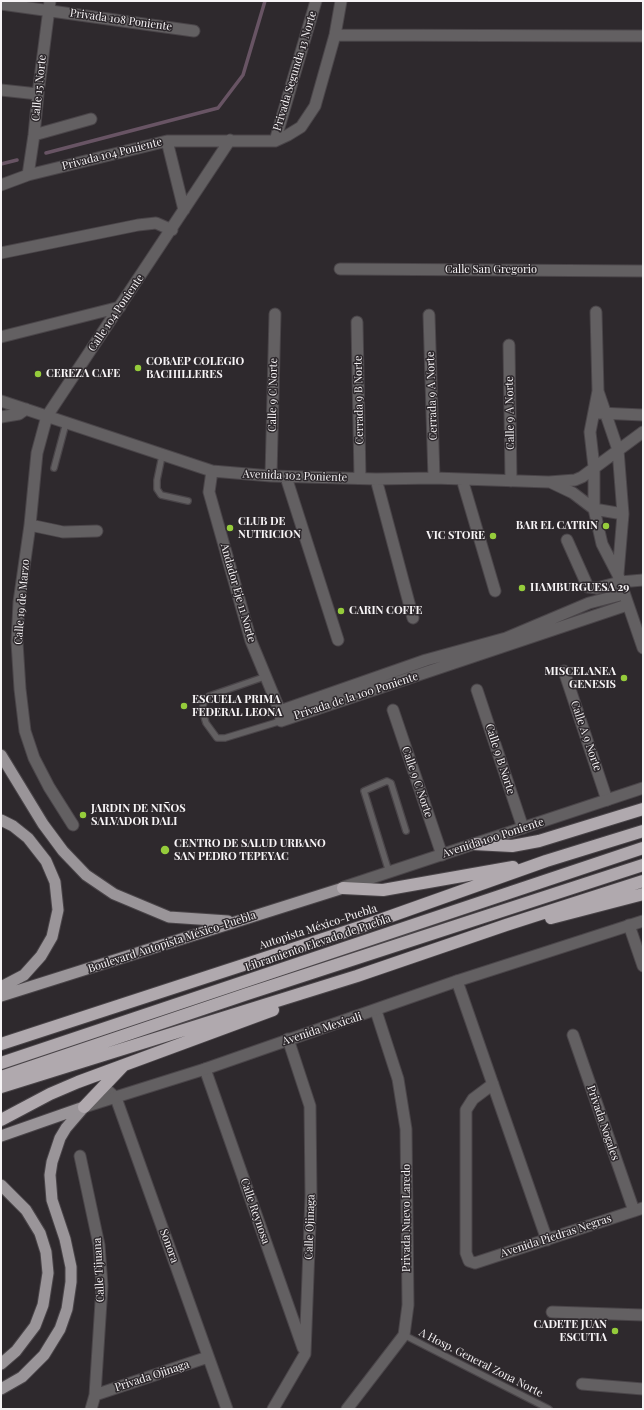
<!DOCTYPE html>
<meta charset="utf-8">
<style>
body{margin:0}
#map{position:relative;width:644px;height:1410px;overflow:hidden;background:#2e292d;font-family:"Playfair Display",serif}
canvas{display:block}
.frame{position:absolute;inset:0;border:2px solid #f7f4f6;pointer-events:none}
</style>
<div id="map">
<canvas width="644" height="1410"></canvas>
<div class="frame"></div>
</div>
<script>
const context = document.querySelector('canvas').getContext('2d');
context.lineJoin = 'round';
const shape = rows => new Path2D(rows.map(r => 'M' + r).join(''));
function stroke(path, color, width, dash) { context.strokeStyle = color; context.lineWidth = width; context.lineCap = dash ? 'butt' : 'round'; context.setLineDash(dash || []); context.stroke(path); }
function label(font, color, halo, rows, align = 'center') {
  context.font = font + ' "Playfair Display",serif'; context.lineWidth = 3; context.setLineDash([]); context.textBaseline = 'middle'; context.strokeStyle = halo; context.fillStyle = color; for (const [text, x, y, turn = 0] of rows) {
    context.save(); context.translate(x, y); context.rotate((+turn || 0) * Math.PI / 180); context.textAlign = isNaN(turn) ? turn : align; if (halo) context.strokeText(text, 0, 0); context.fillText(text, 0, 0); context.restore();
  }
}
const stream = shape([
 [46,153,218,108,243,75,265,1],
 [1,164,17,160]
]);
const service = shape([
 [162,456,157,480,157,489,161,495,188,501],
 [54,468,66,423],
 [264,677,209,696,204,702,202,710,206,723,217,738,225,738,281,721],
 [389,872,364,791,387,781,391,783,406,831],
 [404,1335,549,1409]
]);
const minor = shape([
 [1,4,194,31],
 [335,35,643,36],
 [1,90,38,94],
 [34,135,91,119],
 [167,141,184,210],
 [275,141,316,1],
 [28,175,34,135,38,94,50,1],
 [1,185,28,175,167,141,275,141,288,135,301,127,315,106,335,35,341,1],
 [1,253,138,225,156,223,172,230],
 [340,269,643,271],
 [596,312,598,391,590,432,594,467,594,509,602,544,618,575,643,648],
 [429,315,434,478],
 [357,322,360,478],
 [1,337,120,307],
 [509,345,511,481],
 [598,391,618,450,623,514,618,574],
 [1,401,212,471,271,476,376,479,434,478,549,482,575,480,582,477,643,432],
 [599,413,643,415],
 [1,417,19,414,26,409],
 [212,471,209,492,251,641,280,711,281,721,627,605],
 [271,476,275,314],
 [286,477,338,640],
 [376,479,413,618],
 [462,479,495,591],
 [550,482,573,493,594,509,623,514],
 [30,525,63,532,97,531],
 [567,540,588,587,597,588,620,582,643,580],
 [564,671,607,800],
 [477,690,523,828],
 [393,710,442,855],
 [280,711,426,660,506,638,589,603,624,594],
 [73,825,49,787,34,758,25,731,20,689,17,642,19,602,30,525,37,453,47,416,230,140],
 [629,925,643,966],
 [457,981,547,1240],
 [573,1035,634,1211],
 [205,1069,303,1348],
 [493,1084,473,1099,466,1110,466,1253,469,1261,475,1263,643,1208],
 [104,1087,116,1098,227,1409],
 [80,1156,99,1245,102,1286,95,1395,91,1409],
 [552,1312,643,1315],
 [582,1384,643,1389],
 [95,1395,208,1357],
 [273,1409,305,1354,311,1196,310,1106,288,1039],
 [347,1409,404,1335,408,1305,406,1129,398,1079,376,1011]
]);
const tertiary = shape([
 [344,887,643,788],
 [84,1107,205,1069,457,981,643,921]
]);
const primary = shape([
 [1,755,43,824,63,851,86,875,114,894,169,917,228,921],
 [1,820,13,826,28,838,46,861,55,882,58,910,52,937,41,956,24,975,1,987],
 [1,996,343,888],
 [1,1136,84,1107],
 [1,1185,26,1210,40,1233,46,1252,48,1273,43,1305,35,1326,16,1351,1,1364],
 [1,1389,22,1377,44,1355,60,1329,67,1309,71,1282,71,1267,65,1239,52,1200,50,1175,52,1162,60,1138,66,1128,84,1107]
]);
const motorway = shape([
 [474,844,512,846,539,841,643,809],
 [343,888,383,890,513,867],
 [551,918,643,894],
 [1,1044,363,926,546,861,643,831],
 [1,1063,643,848],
 [1,1077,247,994,643,865],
 [1,1087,357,976,506,925,643,881],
 [84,1107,123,1066],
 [1,1120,50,1094,78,1082,273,1010]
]);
const markers = [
 [138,368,4,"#95cc3b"],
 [38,374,4,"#95cc3b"],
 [606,526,4,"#95cc3b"],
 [230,528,4,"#95cc3b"],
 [493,536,4,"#95cc3b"],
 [522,588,4,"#95cc3b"],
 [341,611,4,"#95cc3b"],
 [624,678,4,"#95cc3b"],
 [184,706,4,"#95cc3b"],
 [83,815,4,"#95cc3b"],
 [165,850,5,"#95cc3b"],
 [615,1331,4,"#95cc3b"]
];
const streetNames = [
 ["Privada 108 Poniente",121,20,8],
 ["Privada Segunda 13 Norte",295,71,-73],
 ["Calle 15 Norte",39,88,-84],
 ["Privada 104 Poniente",112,154,-14],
 ["Calle San Gregorio",491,270],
 ["Calle 104 Poniente",116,313,-56],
 ["Calle 9 C Norte",273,395,-89],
 ["Cerrada 9 A Norte",432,396,-92],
 ["Cerrada 9 B Norte",359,400,-91],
 ["Calle 9 A Norte",510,413,-91],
 ["Avenida 102 Poniente",295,476,2],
 ["Andador Eje 11 Norte",238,593,74],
 ["Calle 19 de Marzo",22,602,-85],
 ["Privada de la 100 Poniente",356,696,-18],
 ["Calle A 9 Norte",586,736,71],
 ["Calle 9 B Norte",500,759,72],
 ["Calle 9 C Norte",417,782,71],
 ["Avenida 100 Poniente",493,838,-18],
 ["Autopista México-Puebla",318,927,-18],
 ["Boulevard Autopista México-Puebla",172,942,-18],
 ["Libramiento Elevado de Puebla",318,943,-19],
 ["Avenida Mexicali",322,1029,-18],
 ["Privada Nogales",603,1123,71],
 ["Calle Reynosa",255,1211,71],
 ["Privada Nuevo Laredo",407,1218,-90],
 ["Calle Ojinaga",310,1227,-88],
 ["Avenida Piedras Negras",556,1236,-18],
 ["Sonora",169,1246,70],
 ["Calle Tijuana",99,1270,-93],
 ["A Hosp. General Zona Norte",481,1363,27],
 ["Privada Ojinaga",152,1376,-18]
];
const poiNames = [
 ["COBAEP COLEGIO",146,362],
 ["BACHILLERES",146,375],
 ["CEREZA CAFE",46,374],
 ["CLUB DE",238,522],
 ["NUTRICION",238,535],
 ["BAR EL CATRIN",598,526,"right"],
 ["VIC STORE",485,536,"right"],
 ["HAMBURGUESA 29",530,588],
 ["CARIN COFFE",349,611],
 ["MISCELANEA",616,672,"right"],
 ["GENESIS",616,685,"right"],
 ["ESCUELA PRIMA",192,700],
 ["FEDERAL LEONA",192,713],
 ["JARDIN DE NIÑOS",91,809],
 ["SALVADOR DALI",91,822],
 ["CENTRO DE SALUD URBANO",174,844],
 ["SAN PEDRO TEPEYAC",174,857],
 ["CADETE JUAN",607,1325,"right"],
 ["ESCUTIA",607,1338,"right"]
];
stroke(stream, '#685464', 3.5);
stroke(service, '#4a4549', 8);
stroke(minor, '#4a4549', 13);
stroke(tertiary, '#4a4549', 13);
stroke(primary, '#4a4549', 13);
stroke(motorway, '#4a4549', 14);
stroke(service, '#636062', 5.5);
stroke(minor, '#636062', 11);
stroke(tertiary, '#636062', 11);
stroke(primary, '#9a9599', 11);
stroke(motorway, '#b0a9ae', 12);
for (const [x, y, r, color] of markers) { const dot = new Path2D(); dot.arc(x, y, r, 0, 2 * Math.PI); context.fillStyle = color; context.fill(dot); stroke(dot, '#2e292d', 1.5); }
label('11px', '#f7f4f6', '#2e292d', streetNames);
label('bold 11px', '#f7f4f6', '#2e292d', poiNames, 'left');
</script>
